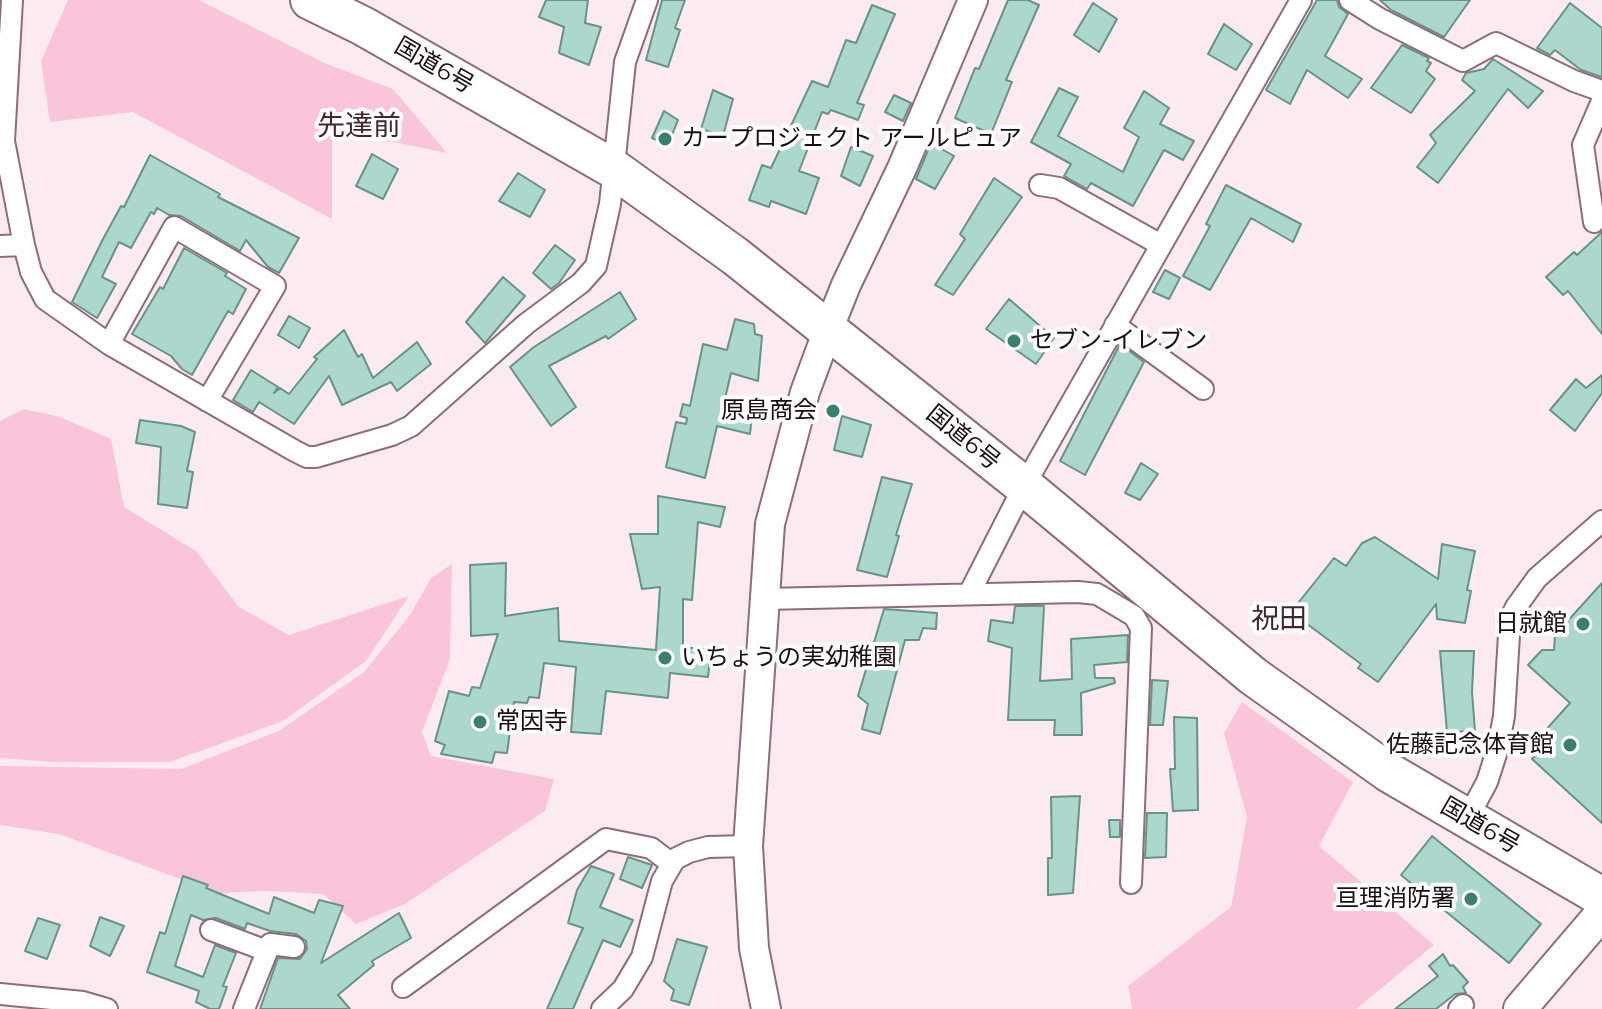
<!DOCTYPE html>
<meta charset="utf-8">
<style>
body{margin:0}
canvas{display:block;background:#fbebf1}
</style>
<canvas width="1602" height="1009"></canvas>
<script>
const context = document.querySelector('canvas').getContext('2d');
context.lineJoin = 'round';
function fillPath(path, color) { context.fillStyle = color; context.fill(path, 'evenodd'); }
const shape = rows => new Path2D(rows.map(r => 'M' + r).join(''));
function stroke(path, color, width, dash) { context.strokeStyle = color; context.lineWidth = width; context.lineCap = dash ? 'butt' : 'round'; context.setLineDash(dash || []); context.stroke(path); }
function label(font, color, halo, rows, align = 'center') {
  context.font = font + ' Montserrat,"Noto Sans JP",sans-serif'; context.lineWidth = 8; context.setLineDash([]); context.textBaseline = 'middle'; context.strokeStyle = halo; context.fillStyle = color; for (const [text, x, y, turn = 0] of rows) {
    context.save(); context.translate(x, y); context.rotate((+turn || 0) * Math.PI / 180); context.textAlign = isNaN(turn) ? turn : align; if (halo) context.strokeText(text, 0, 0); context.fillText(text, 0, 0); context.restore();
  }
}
const green = shape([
 [68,0,199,0,327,64,393,89,447,153,332,129,332,219,133,112,50,122,41,61],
 [24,409,60,417,111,439,124,507,196,551,239,607,289,635,409,596,366,661,283,721,170,762,52,762,0,758,0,421],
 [452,564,450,659,422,732,431,756,554,779,545,811,405,904,356,924,323,894,267,891,218,893,59,834,0,825,0,766,181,769,279,731,364,672,410,615,431,578],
 [1242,702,1353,782,1319,846,1434,945,1356,1009,1132,1009,1128,986,1231,907,1247,817,1224,733]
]);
const building = shape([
 [546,0,588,0,585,23,601,27,589,65,559,53,564,27,539,17,546,0],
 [662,0,685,0,675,28,680,30,668,67,646,60,662,0],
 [1008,0,1028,0,1039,5,1006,80,1012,82,991,134,955,118,975,68,979,69,1008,0],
 [1317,0,1337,0,1339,7,1348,14,1325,56,1362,79,1348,98,1307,70,1290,104,1266,90,1317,0],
 [1380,0,1470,0,1444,37,1391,10,1380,0],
 [1093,3,1117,19,1099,52,1074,35,1093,3],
 [1570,3,1602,28,1602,77,1581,70,1555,50,1550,55,1537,48,1570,3],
 [872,5,895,14,857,103,864,105,858,120,831,110,828,114,822,112,799,171,819,178,806,214,771,201,769,207,749,200,762,165,771,168,812,81,828,87,846,40,856,43,872,5],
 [1224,24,1252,44,1236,70,1208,54,1224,24],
 [1402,45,1429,58,1427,61,1431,63,1426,71,1435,79,1411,113,1371,88,1402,45],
 [1493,59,1543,91,1528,108,1508,89,1438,183,1417,167,1436,143,1430,135,1475,91,1462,80,1466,73,1484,69,1493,59],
 [1059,88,1078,97,1058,136,1123,172,1139,137,1124,128,1144,91,1169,108,1160,124,1194,141,1183,160,1164,150,1133,206,1091,183,1087,189,1064,176,1071,164,1031,142,1059,88],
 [713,90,733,99,723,136,701,129,713,90],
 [894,95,911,103,903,121,885,112,894,95],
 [664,111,678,120,668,145,652,138,664,111],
 [931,143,954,156,935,189,916,179,931,143],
 [851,147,873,156,860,186,841,176,851,147],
 [372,154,398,169,383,199,356,186,372,154],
 [150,155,220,194,218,197,299,238,279,273,268,267,246,240,240,251,181,216,169,215,157,208,154,214,151,212,131,248,119,242,102,277,116,284,97,318,72,302,103,239,121,206,124,207,150,155],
 [518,173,545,190,530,217,499,201,518,173],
 [994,178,1022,197,953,295,935,285,965,239,960,234,994,178],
 [1226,185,1301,224,1293,242,1251,218,1210,290,1183,276,1210,226,1206,224,1226,185],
 [1602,232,1602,334,1568,291,1563,295,1546,277,1574,252,1577,255,1602,232],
 [555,245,575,260,559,283,551,289,533,273,555,245],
 [184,248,227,273,225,276,246,289,233,314,228,311,192,375,182,369,171,356,132,334,160,287,163,289,184,248],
 [1165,270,1180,278,1169,299,1153,292,1165,270],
 [503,277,525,296,485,343,466,322,503,277],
 [620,292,636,319,608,339,606,336,549,366,576,407,551,426,510,367,534,347,620,292],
 [1009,299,1054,338,1036,364,986,329,1009,299],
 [289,316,310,328,299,348,278,335,289,316],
 [735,319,754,324,755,334,762,336,758,381,731,373,722,411,752,416,750,434,717,426,705,478,666,467,676,422,686,424,687,418,680,416,683,404,690,406,703,344,727,350,735,319],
 [344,330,358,357,362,354,373,378,417,342,431,364,397,391,391,382,342,405,329,376,294,424,259,402,253,412,233,400,251,370,278,387,274,393,280,388,289,394,317,359,314,357,344,330],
 [1120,344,1144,362,1085,475,1060,461,1120,344],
 [1602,375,1602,393,1575,431,1550,410,1576,379,1586,388,1602,375],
 [842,416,871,425,862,457,834,450,842,416],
 [140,420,181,426,195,432,187,471,193,472,187,508,158,504,161,447,136,443,140,420],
 [1141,463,1158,474,1140,500,1125,493,1141,463],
 [882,477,912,484,896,535,899,536,887,577,857,570,882,477],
 [658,496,725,507,720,527,698,522,692,600,683,599,683,647,711,650,708,677,670,673,668,698,606,691,601,734,571,732,576,667,544,663,539,698,529,697,527,703,514,702,507,753,495,752,492,763,441,754,445,745,435,741,449,691,469,696,472,687,480,688,498,634,471,636,470,565,506,563,505,616,558,608,559,641,656,650,660,587,642,589,630,534,658,534,658,496],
 [1375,537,1438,579,1442,544,1475,551,1467,590,1471,591,1465,623,1437,619,1436,604,1378,682,1358,668,1361,664,1291,612,1334,558,1346,566,1362,543,1375,537],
 [1602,583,1602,823,1532,759,1542,748,1535,742,1570,703,1528,665,1542,650,1554,650,1555,635,1602,583],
 [1015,606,1044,606,1040,681,1072,679,1071,639,1128,635,1127,662,1094,665,1095,678,1114,678,1115,683,1081,693,1082,735,1054,735,1055,720,1008,720,1012,648,988,641,991,620,1013,623,1015,606],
 [884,609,937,613,936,629,923,628,919,640,905,640,880,734,862,729,868,704,858,696,884,609],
 [1440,651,1474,651,1472,692,1475,731,1447,732,1440,651],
 [1152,680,1168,681,1163,725,1150,725,1152,680],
 [1174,717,1197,718,1198,810,1173,811,1170,769,1175,769,1174,717],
 [1080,796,1073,893,1048,895,1048,858,1052,858,1051,797,1080,796],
 [1147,813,1167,813,1166,857,1145,858,1147,813],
 [1109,820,1120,820,1120,837,1110,837,1109,820],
 [1432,836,1541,924,1509,963,1401,875,1432,836],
 [628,857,652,865,642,888,620,879,628,857],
 [591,866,614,874,600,907,633,920,620,947,603,940,573,1009,547,1009,583,928,568,923,577,890,591,866],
 [183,876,208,885,206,888,269,914,274,897,314,913,319,900,343,906,321,963,399,913,411,938,372,961,374,965,338,995,350,1009,260,1009,278,958,300,959,307,949,306,941,296,934,270,931,247,923,245,929,216,918,203,920,191,915,175,966,203,977,215,945,236,953,223,986,227,987,219,1009,210,1009,196,1002,199,991,147,972,160,932,165,934,183,876],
 [100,917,124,926,110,956,90,946,100,917],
 [38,918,60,925,47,959,25,951,38,918],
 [677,939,707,947,689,1005,671,1000,674,990,664,981,677,939],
 [1443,954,1450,966,1453,965,1468,982,1463,987,1466,993,1455,994,1436,1009,1395,1009,1438,976,1429,966,1443,954]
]);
const street = shape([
 [12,0,4,141,24,245,31,272,45,299,109,344,295,451,307,457,316,457,392,435,411,426,526,324,581,283,596,266,610,204,625,62,647,0],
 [1350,0,1380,19,1463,61,1496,43,1574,81,1602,91],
 [1040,185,1059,188,1161,245],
 [1594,222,1583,145,1602,101],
 [0,246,24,245],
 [1115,325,1203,389],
 [109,344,174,227,275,286,207,401],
 [969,594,1024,486,1301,0],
 [764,599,1078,592,1097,594,1134,616,1141,628,1131,883],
 [1467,819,1487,782,1498,748,1504,716,1510,619,1516,607,1537,578,1602,521],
 [211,930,267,951],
 [403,987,606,839,651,848,672,864],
 [0,994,83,1002,107,1009],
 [244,1009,270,944,294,947],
 [602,1009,623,989,642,957,662,881,675,859,689,852,708,847,748,846],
 [1459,1009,1463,1005]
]);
const secondary = shape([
 [766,1009,754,948,748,846,770,524,805,392,828,330,846,285,902,168,973,0]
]);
const primary = shape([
 [1520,1009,1602,913]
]);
const highway = shape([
 [310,0,363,26,614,169,735,256,828,330,1024,486,1253,676,1388,772,1602,897]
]);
const markers = [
 [665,139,8,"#3b7f71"],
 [1014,341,8,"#3b7f71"],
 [833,411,8,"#3b7f71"],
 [1583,624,8,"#3b7f71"],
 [665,658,8,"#3b7f71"],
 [480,722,8,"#3b7f71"],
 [1570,745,8,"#3b7f71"],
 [1471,899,8,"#3b7f71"]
];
const streetNames = [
 ["国道6号",434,66,30],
 ["国道6号",963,438,39],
 ["国道6号",1480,826,30]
];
const poiNames = [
 ["カープロジェクト アールピュア",681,139],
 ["セブン-イレブン",1030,341],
 ["原島商会",817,411,"right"],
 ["日就館",1567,624,"right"],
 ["いちょうの実幼稚園",681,658],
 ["常因寺",496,722],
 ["佐藤記念体育館",1554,745,"right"],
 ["亘理消防署",1455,899,"right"]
];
const quarterNames = [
 ["先達前",359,127],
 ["祝田",1279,620]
];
fillPath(green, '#fac5da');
fillPath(building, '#acd7cd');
stroke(building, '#699289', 2);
stroke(street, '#8e6c79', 24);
stroke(secondary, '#8e6c79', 32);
stroke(primary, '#8e6c79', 36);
stroke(highway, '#8e6c79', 42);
stroke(street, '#fff', 20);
stroke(secondary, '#fff', 28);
stroke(primary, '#fff', 32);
stroke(highway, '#fff', 38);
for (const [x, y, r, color] of markers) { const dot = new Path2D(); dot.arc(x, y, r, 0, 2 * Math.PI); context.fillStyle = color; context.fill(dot); stroke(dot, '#fdfdfd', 3); }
label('24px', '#1a0d13', '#fdfdfd', streetNames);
label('24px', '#1a0d13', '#fdfdfd', poiNames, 'left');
label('28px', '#422531', '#fdfdfd', quarterNames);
</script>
